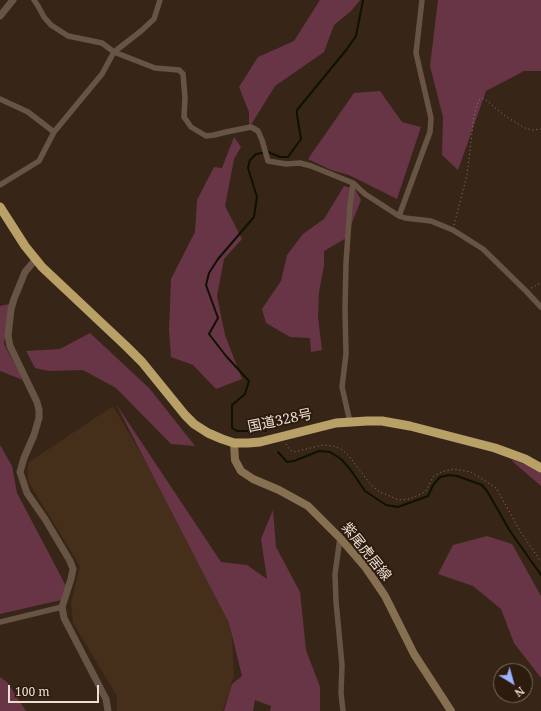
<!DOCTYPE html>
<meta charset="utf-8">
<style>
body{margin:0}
#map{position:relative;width:541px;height:711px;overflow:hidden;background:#372617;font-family:"Noto Serif",serif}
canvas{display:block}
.north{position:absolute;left:493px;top:663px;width:40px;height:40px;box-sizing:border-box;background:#2d1c0e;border:1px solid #796a5e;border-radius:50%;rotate:143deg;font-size:11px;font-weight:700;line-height:16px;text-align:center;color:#eaded5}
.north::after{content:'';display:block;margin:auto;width:14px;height:18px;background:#9bb4fd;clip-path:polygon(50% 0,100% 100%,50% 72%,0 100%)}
.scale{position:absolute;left:8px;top:685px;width:91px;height:18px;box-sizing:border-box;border:2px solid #eaded5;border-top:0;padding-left:5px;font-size:12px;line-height:14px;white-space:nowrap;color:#eaded5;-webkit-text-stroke:3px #2d1c0e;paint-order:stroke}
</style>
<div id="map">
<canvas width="541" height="711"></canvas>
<div class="north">N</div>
<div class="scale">100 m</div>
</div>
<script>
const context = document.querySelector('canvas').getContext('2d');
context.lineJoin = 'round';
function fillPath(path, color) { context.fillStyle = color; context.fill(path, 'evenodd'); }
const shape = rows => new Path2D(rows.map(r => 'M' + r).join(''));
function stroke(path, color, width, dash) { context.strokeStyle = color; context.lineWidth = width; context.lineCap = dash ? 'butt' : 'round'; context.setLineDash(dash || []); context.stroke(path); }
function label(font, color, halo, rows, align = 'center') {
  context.font = font + ' "Noto Serif","Noto Sans JP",serif'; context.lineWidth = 4; context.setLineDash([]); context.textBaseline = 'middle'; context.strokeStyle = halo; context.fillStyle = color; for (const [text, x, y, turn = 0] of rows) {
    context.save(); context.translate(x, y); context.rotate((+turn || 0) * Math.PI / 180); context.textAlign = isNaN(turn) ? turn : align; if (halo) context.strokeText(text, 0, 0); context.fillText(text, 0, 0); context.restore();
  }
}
const built = shape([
 [113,406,184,526,231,619,234,676,223,711,117,711,117,696,73,623,71,603,80,566,28,481,28,463]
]);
const green = shape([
 [320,0,360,0,351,11,334,25,324,52,275,86,249,128,249,112,239,87,258,57,294,41],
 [438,0,541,0,541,71,524,71,486,91,458,170,442,155,443,117,430,66],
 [380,91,402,122,421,127,397,199,349,175,331,170,308,159,354,93],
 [234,137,241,147,234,159,225,206,242,239,224,259,217,296,225,335,242,379,216,389,193,365,171,357,169,330,171,279,195,232,197,200,214,167,222,168],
 [344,186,355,189,361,200,346,238,324,251,324,266,319,292,318,317,322,350,311,352,310,338,290,337,266,323,262,309,281,281,287,255,303,234,324,219],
 [9,304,4,344,23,380,0,371,0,306],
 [90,333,150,389,195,446,171,444,116,388,83,370,49,371,35,368,26,351,60,349],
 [116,404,221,562,247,565,267,579,261,539,273,510,276,547,300,592,306,650,320,687,320,711,270,711,271,706,255,700,253,711,224,711,232,684,242,676,229,623],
 [0,445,12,466,17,493,66,586,61,600,0,614],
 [513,460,532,467,541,473,541,486,512,461],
 [487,536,512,544,541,596,541,678,514,643,501,609,473,586,438,574,453,545],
 [0,677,7,682,26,711,0,711]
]);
const stream = shape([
 [266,431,237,431,232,428,232,405,245,394,249,381,226,356,209,334,218,318,206,285,209,273,218,259,254,217,257,197,248,168,250,160,256,154,268,152,280,157,288,157,301,139,297,115,297,110,347,49,356,36,363,0],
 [278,452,287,462,294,461,319,451,330,452,341,459,350,469,365,491,386,505,398,507,428,496,433,485,440,477,449,475,457,476,482,485,487,491,510,531,541,575]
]);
const path = shape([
 [454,225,467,175,474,116,478,101,482,98,485,99,505,116,525,128,532,130,541,129],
 [531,288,541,283],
 [286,444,289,449,294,452,323,445,333,446,341,449,349,456,371,485,380,492,399,500,409,499,421,494,426,491,433,477,441,472,453,469,471,472,496,488,522,534,541,562]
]);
const minor = shape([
 [34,0,38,6,44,17,51,25,68,36,102,43,114,52,155,68,179,70,183,74,185,98,184,117,191,127,206,136,214,135,226,132,251,127,258,131,262,140,268,161,286,164,300,163,311,166,353,183,365,194,399,216,405,218,431,221,453,230,483,249,526,291,541,307],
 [0,99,28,112,54,132],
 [0,185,39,161,54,132,102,74,114,52,141,31,154,19,160,0],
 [399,216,430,132,431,118,416,53,422,0],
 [350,422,342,387,346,354,345,310,346,263,350,205,353,183],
 [340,538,335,574,336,601,342,665,341,693,343,711],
 [0,622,62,607]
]);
const tertiary = shape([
 [0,16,13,0],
 [36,259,25,272,14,299,11,309,8,336,10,346,37,402,39,410,39,418,34,435,24,458,20,472,27,493,45,519,70,561,73,569,71,579,62,607,64,618,106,699,108,711]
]);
const secondary = shape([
 [234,443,235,460,241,471,253,479,279,490,308,506,340,538,366,568,385,596,414,654,451,711]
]);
const trunk = shape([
 [0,207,25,246,42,267,127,347,142,362,185,415,194,424,208,433,222,439,234,443,248,443,260,442,336,423,367,421,382,421,410,426,495,448,525,459,541,468]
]);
const streetNames = [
 ["国道328号",280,421,-12],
 ["紫尾虎居線",366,552,51]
];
fillPath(built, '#452e1a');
fillPath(green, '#673546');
stroke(stream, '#0e1201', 2);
stroke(path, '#8b7c70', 1, [1, 3]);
stroke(minor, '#685444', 5.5);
stroke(tertiary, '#685444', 7);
stroke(secondary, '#867051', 8);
stroke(trunk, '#b8a066', 9);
label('14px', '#eaded5', '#2d1c0e', streetNames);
</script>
